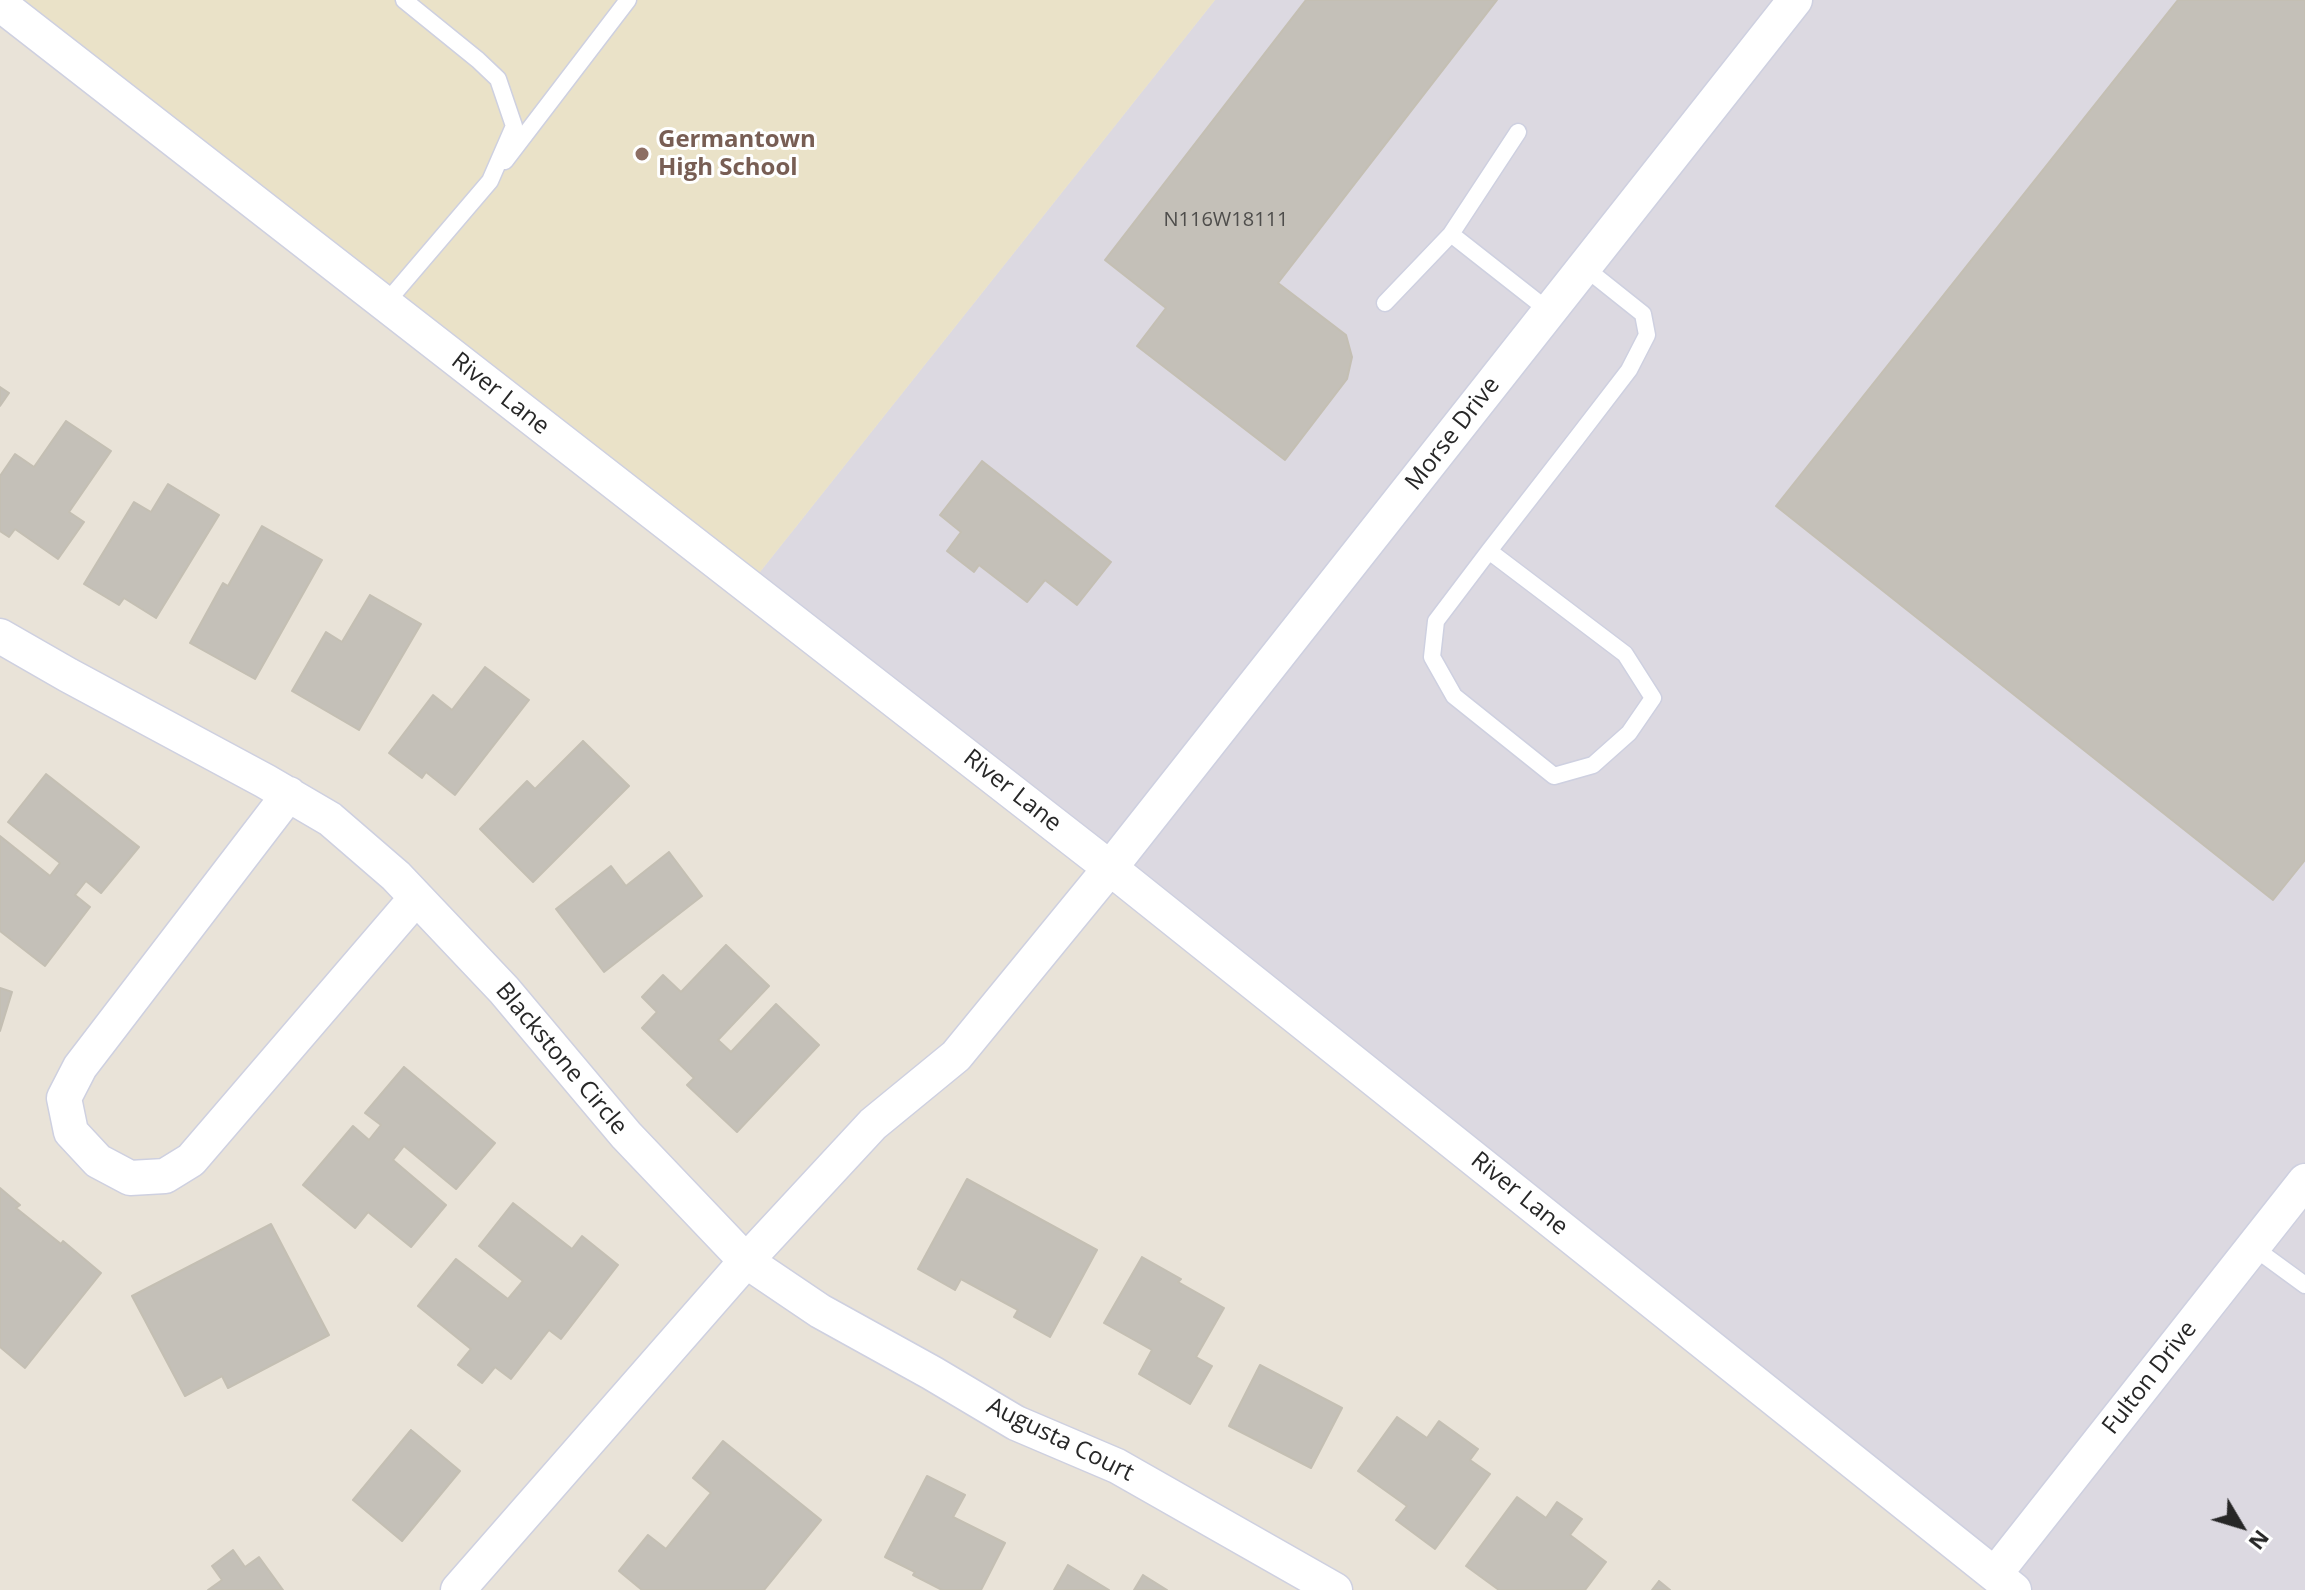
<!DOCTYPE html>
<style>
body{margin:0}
#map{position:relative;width:2305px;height:1590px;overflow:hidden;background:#e9e3d8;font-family:"Open Sans",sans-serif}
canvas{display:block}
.north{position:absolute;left:2201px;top:1486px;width:80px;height:80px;-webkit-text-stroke:6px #fff;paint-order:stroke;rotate:128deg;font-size:22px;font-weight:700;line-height:32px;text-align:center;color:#272727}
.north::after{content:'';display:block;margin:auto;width:28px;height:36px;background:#272727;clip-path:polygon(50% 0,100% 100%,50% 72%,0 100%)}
</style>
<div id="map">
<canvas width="2305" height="1590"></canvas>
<div class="north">N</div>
</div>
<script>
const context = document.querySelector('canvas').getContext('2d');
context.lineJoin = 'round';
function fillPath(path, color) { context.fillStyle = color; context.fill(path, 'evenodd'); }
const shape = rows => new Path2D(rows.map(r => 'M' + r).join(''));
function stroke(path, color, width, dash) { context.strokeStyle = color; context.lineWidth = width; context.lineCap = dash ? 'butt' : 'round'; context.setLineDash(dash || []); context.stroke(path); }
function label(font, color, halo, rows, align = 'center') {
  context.font = font + ' "Open Sans",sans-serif'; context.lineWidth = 6; context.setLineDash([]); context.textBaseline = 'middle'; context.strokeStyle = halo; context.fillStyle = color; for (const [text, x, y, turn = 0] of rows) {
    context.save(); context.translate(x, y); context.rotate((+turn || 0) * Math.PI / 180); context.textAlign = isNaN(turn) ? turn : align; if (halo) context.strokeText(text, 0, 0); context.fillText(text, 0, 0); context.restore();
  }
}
const industrial = shape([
 [1215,0,2305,0,2305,1590,2014,1590,748,587]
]);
const education = shape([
 [0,0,1215,0,748,587]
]);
const building = shape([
 [1306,0,1497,0,1278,283,1346,335,1352,357,1347,379,1285,460,1137,346,1166,308,1105,260,1306,0],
 [2178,0,2305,0,2305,860,2273,900,1776,506,2178,0],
 [0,387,9,393,0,406,0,387],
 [66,421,111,451,69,512,84,522,58,559,15,529,9,537,0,531,0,476,15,454,34,467,66,421],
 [982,461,1111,562,1077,605,1045,580,1027,602,979,565,974,572,947,551,961,532,940,515,982,461],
 [168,484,219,515,156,618,124,598,119,605,84,584,134,502,151,512,168,484],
 [262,526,322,560,255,679,190,643,223,583,228,586,262,526],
 [370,595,421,624,359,730,292,691,326,632,342,642,370,595],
 [485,667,529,700,455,795,426,772,422,778,389,753,433,695,452,710,485,667],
 [583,741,629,786,533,882,480,829,527,781,535,789,583,741],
 [46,774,139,847,101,893,86,881,75,895,90,907,45,966,0,931,0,836,50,876,60,863,8,822,46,774],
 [669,852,702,896,604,972,556,909,611,866,626,886,669,852],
 [726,945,769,986,718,1040,731,1052,776,1004,819,1045,737,1132,687,1085,694,1078,642,1028,657,1012,642,997,663,975,681,992,726,945],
 [0,988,12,992,0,1031,0,988],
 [404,1067,495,1143,456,1189,404,1146,393,1160,446,1205,411,1247,368,1212,355,1228,303,1185,353,1126,369,1140,381,1125,365,1113,404,1067],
 [967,1179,1097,1250,1050,1337,1014,1317,1018,1310,961,1279,955,1290,918,1269,967,1179],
 [0,1188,20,1205,16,1208,61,1244,63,1241,101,1273,25,1368,0,1347,0,1188],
 [513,1203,572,1249,582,1236,618,1265,561,1339,549,1330,511,1379,495,1367,482,1383,458,1365,471,1349,418,1306,456,1259,508,1299,523,1281,479,1246,513,1203],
 [271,1224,329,1335,228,1388,222,1376,185,1396,132,1296,271,1224],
 [1142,1257,1181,1279,1178,1282,1224,1308,1196,1357,1212,1366,1190,1404,1139,1374,1152,1350,1104,1323,1142,1257],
 [1260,1365,1342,1408,1311,1468,1229,1426,1260,1365],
 [1397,1417,1427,1438,1439,1421,1478,1449,1470,1460,1490,1474,1435,1549,1396,1520,1407,1506,1358,1471,1397,1417],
 [411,1430,460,1471,402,1541,353,1500,411,1430],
 [723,1441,821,1520,764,1590,642,1590,619,1571,648,1535,666,1549,711,1493,693,1478,723,1441],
 [927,1476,965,1495,953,1517,1005,1543,981,1590,942,1590,913,1575,915,1572,885,1557,927,1476],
 [1517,1497,1546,1518,1557,1502,1582,1519,1570,1535,1606,1562,1585,1590,1499,1590,1466,1566,1517,1497],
 [233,1550,245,1567,259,1557,283,1590,208,1590,222,1580,212,1566,233,1550],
 [1068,1565,1109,1590,1054,1590,1068,1565],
 [1143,1575,1167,1590,1134,1590,1143,1575],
 [1659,1581,1670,1590,1652,1590,1659,1581]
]);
const lane = shape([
 [1518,132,1451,234,1549,311],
 [505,161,628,0],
 [1385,303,1451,234],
 [385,304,490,181,514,126,498,79,478,60,404,0],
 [1489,551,1625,654,1653,698,1629,733,1593,765,1554,776,1454,696,1432,657,1436,621,1489,551,1576,439,1629,370,1647,335,1643,314,1584,267],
 [2253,1247,2305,1285]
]);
const street = shape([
 [0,4,1110,868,2014,1590],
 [0,636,68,675,265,781,330,819,396,876,504,990,626,1135,746,1261,820,1311,932,1373,1016,1423,1117,1466,1335,1590],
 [289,794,80,1067,64,1098,71,1132,98,1161,130,1178,165,1176,191,1160,416,898],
 [1995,1574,2305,1181],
 [458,1590,746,1261,873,1124,956,1056,1110,868,1795,0]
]);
const markers = [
 [642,154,8,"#8d6e63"]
];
const numberNames = [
 ["N116W18111",1226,220]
];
const educationNames = [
 ["Germantown",658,140],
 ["High School",658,168]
];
const streetNames = [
 ["River Lane",500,394,38],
 ["Morse Drive",1453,434,-52],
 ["River Lane",1012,791,38],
 ["Blackstone Circle",561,1059,50],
 ["River Lane",1519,1194,39],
 ["Fulton Drive",2150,1378,-52],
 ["Augusta Court",1060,1440,26]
];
fillPath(industrial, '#dcd9e1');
fillPath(education, '#eae2c8');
fillPath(building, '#c4c0b8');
stroke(building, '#c4bfb3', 2);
stroke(lane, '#ced0e0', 19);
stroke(street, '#ced0e0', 37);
stroke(lane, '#fff', 16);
stroke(street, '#fff', 34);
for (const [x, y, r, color] of markers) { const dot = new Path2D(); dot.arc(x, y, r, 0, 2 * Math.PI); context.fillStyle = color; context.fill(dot); stroke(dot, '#fff', 3); }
label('20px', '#4e4d4b', null, numberNames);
label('bold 24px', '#785e54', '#fff', educationNames, 'left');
label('24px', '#272727', '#fff', streetNames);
</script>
